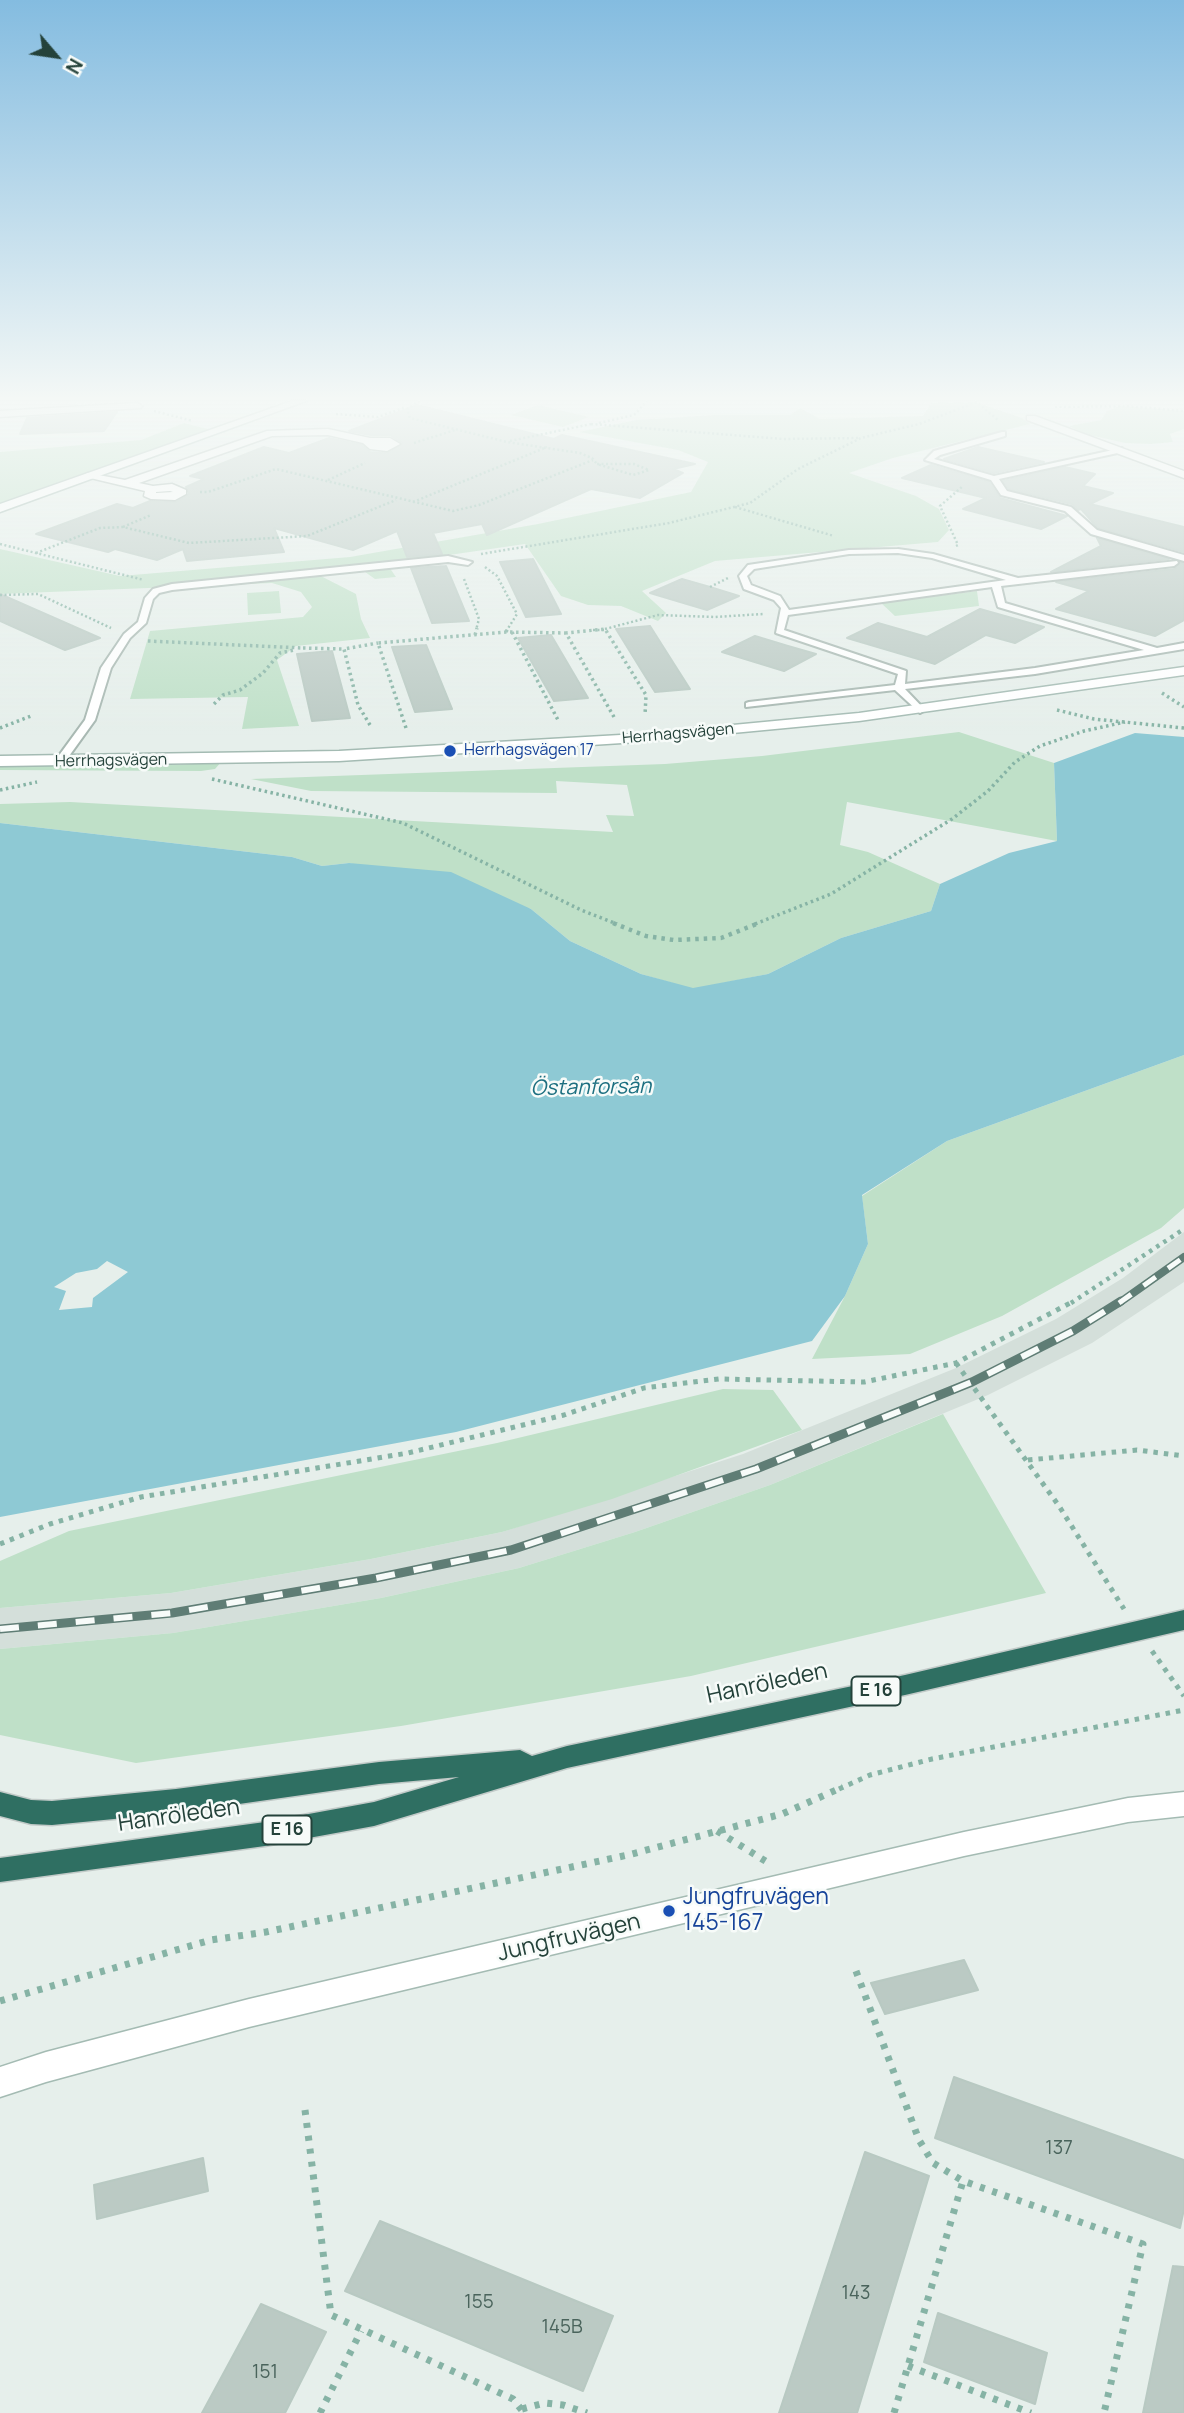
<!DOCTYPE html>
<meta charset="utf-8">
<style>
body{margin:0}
#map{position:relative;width:1184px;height:2413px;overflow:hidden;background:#e6efeb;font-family:Manrope,sans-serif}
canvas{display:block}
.north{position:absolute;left:21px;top:21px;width:70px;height:70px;-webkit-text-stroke:5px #f7fbf9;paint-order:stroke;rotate:119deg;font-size:19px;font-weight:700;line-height:28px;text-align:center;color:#24423a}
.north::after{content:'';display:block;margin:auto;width:24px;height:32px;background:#24423a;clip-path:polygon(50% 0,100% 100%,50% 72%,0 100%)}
</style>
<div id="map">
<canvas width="1184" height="2413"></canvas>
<div class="north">N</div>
</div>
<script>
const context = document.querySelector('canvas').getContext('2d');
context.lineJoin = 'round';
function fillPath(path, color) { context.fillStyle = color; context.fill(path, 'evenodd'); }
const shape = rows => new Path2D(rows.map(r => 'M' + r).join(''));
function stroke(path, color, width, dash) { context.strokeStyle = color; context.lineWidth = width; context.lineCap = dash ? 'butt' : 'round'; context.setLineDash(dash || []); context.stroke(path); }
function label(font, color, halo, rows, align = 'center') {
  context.font = font + ' Manrope,sans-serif'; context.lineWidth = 5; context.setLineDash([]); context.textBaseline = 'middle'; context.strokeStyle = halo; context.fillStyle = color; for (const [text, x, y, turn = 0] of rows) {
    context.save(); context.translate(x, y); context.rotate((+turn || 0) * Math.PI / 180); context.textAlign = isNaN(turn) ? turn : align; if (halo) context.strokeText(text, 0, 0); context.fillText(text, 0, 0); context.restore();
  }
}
const built = shape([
 [1184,1232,1184,1282,1092,1343,988,1395,770,1485,635,1532,519,1568,381,1598,173,1633,0,1649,0,1608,171,1593,371,1559,502,1532,743,1454,956,1368,1056,1319,1123,1278]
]);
const green = shape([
 [975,402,1022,418,1030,424,893,458,849,473,916,496,939,509,949,530,938,542,715,561,642,591,666,613,658,621,621,606,588,605,561,596,525,544,387,564,396,577,375,579,358,567,315,573,356,594,361,619,370,638,296,646,277,660,299,726,242,729,248,697,130,699,150,631,303,617,312,607,301,592,272,583,0,594,0,549,120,576,350,557,538,524,691,492,708,462,678,450,579,432,636,420,715,415,790,415,800,408,820,419,923,416,931,403],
 [538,405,589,417,563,427,511,415],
 [1120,406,1184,411,1184,429,1170,434,1173,442,1151,444,1125,443,1085,434,1069,426,1101,420,1107,411],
 [184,423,212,430,0,505,0,452,141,440],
 [279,591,281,613,248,615,247,593],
 [977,591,979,606,895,616,881,603],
 [959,732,1054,763,1057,841,847,802,840,845,868,852,940,884,931,911,841,938,768,974,693,989,641,974,570,941,531,909,349,863,322,866,292,857,0,823,0,804,70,802,613,832,606,815,634,816,627,785,556,781,557,793,311,791,251,779,665,764,762,756],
 [222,761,215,769,201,771,0,770,0,766,180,765],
 [1184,1055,1184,1208,1161,1228,1002,1316,910,1354,812,1359,845,1296,868,1244,862,1196,947,1141],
 [723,1389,773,1390,802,1430,612,1499,502,1532,371,1559,171,1593,0,1608,0,1561,69,1531,497,1443],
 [943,1414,1046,1593,691,1676,401,1726,136,1763,0,1735,0,1649,173,1633,381,1598,519,1568,635,1532,770,1485]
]);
const water = shape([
 [1135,733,1184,737,1184,1055,947,1141,862,1195,868,1244,845,1296,812,1341,456,1432,0,1517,0,823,292,857,322,866,349,863,451,872,531,909,570,941,641,974,693,988,768,974,841,938,931,911,940,884,1009,853,1057,841,1054,763],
 [107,1261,128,1272,93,1298,92,1307,59,1310,66,1291,54,1287,76,1273,97,1269]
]);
const building = shape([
 [417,405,554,439,562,435,695,464,673,469,683,473,640,498,591,489,487,535,482,524,433,533,442,554,407,557,397,531,353,550,274,528,284,552,187,561,183,549,157,560,115,549,108,552,36,534,117,504,133,508,150,501,176,502,189,494,186,487,204,479,190,476,264,447,289,453,329,438,362,445,370,452,388,453,402,443,390,435,370,435,349,431,417,405],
 [117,412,104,431,20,434,27,418,117,412],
 [978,447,1044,462,994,473,944,459,978,447],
 [931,465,989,482,1000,498,1067,516,1041,529,963,509,986,498,902,478,931,465],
 [1065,467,1095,474,1083,486,1113,493,1090,504,1184,527,1184,552,1098,528,1081,509,1078,510,1072,504,1009,489,1003,481,1065,467],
 [1097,538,1169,559,1051,572,1101,546,1097,538],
 [533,559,561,614,526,617,500,562,533,559],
 [1180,563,1184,563,1184,620,1155,636,1056,609,1089,591,1056,582,1174,569,1180,563],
 [446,566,469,621,432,623,411,568,446,566],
 [682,579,710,587,739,596,707,610,650,593,682,579],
 [0,594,100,638,65,650,0,621,0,594],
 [980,609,1044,627,1015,643,986,635,935,664,847,638,878,623,927,637,980,609],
 [650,626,669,656,690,689,655,692,616,629,650,626],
 [551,635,588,698,554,701,518,638,551,635],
 [755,636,788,646,816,654,784,671,722,652,755,636],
 [426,645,452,709,415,712,392,647,426,645],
 [332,651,350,718,312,721,297,654,332,651],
 [964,1960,978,1990,885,2014,871,1983,964,1960],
 [954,2077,1184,2160,1184,2209,1180,2228,935,2138,954,2077],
 [865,2152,929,2176,857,2413,779,2413,865,2152],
 [203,2158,208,2191,97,2219,94,2185,203,2158],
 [380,2221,613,2316,583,2391,345,2291,380,2221],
 [1173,2266,1184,2267,1184,2413,1143,2413,1173,2266],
 [261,2304,326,2332,285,2413,202,2413,261,2304],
 [938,2313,1047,2353,1035,2404,924,2362,938,2313]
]);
const pathFar4 = shape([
 [420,401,407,409,410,418,507,442,580,453,592,458,597,464],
 [975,401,998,420],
 [1055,407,1125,406,1184,411],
 [154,411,193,421],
 [336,414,378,417,406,407],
 [599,423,634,415,647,401],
 [591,424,783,439,859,438],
 [510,441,591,424],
 [414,443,455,430],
 [597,464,634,464,649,470,633,475,597,464],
 [328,480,365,463],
 [200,492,208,492,276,469,453,511,479,505,593,460],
 [413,502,547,447],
 [735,507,834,536],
 [123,527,151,515],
 [0,544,144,580],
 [956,546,958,545,940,506,963,486],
 [36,553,100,528,123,527,189,543,307,536,396,500],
 [481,554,669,523,750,503,798,469,861,438,919,424,977,402],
 [485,567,497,576,517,614,507,630],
 [464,579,479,619,476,630],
 [710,587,728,578],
 [0,595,38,594,111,628],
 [605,629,658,615,715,617,763,614],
 [593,630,606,630]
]);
const pathFar3 = shape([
 [506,632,508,628],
 [512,632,558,720],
 [475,635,477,628],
 [148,641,303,648],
 [303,648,344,649],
 [1162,693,1184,707],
 [214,704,223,695,240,690,263,673,280,653,294,650],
 [1057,710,1094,719,1184,728],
 [614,717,566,633,605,629,646,695,645,715],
 [370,725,358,705,344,649,378,643],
 [0,728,31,716],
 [406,728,378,643,506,632,566,633],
 [212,779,403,823,581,910,617,924],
 [0,790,37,782],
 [755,924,831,894,952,819,988,791,1015,762,1040,746,1084,731,1125,722]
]);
const pathFar2 = shape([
 [613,923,646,936,674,940,721,938,759,923],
 [1071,1303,1184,1229]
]);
const pathFar1 = shape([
 [956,1363,1059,1506,1124,1609],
 [1028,1460,1137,1450,1184,1456],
 [0,1544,50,1524,141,1497,408,1453,564,1415,644,1388,719,1379,864,1382,956,1363,1074,1301],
 [1152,1651,1184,1696],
 [839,1789,870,1775,932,1759,1184,1710]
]);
const path = shape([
 [717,1831,767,1862],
 [856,1971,919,2140,933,2163,963,2181],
 [0,2001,211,1940,266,1932,628,1855,782,1814,843,1787],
 [305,2110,331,2315,513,2399,524,2413],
 [908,2366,1031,2413],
 [522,2409,545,2403,563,2405,587,2413],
 [320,2413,361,2331],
 [894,2413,963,2181,1143,2244,1104,2413]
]);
const lane = shape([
 [1002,432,1005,432,1005,436,940,455,934,459,994,476,1122,448,1122,452,999,479,1007,491,1071,507,1097,530,1184,555,1184,561,1091,534,1065,511,1001,495,991,480,925,460,934,451,1002,432],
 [898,549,933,554,1018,578,1177,561,1178,563,1174,566,1001,586,1005,603,1157,648,1184,643,1184,649,1035,674,905,689,925,710,920,713,895,690,746,707,746,703,749,702,895,685,898,674,776,633,781,608,774,600,744,589,739,576,748,565,849,550,898,549],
 [898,553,932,558,1006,580,789,610,780,596,751,585,747,576,754,569,849,554,898,553],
 [992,587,998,607,1144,650,1035,668,905,684,906,671,784,630,788,615,992,587],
 [448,556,472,562,468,565,448,562,172,590,159,593,153,599,146,623,130,638,111,668,95,720,64,763,55,761,85,720,101,668,124,634,138,622,145,598,153,589,172,584,448,556]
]);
const street = shape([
 [137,403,142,406,141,408,0,417,0,411,137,403],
 [1027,416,1035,416,1184,471,1184,478,1027,420,1027,416],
 [328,429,370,438,390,438,400,444,387,451,370,449,363,443,328,435,272,436,139,483,153,486,172,484,186,490,186,494,175,500,151,499,144,496,145,491,82,476,88,473,125,480,267,431,328,429],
 [170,491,173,492,156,493,156,492,170,491]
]);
const secondary = shape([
 [292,401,306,401,0,512,0,504,292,401],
 [1184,667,1184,675,859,721,638,742,339,761,0,766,0,756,339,751,638,734,859,713,1184,667],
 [1184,1792,1184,1816,1128,1822,964,1856,249,2027,46,2082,0,2097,0,2067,46,2052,249,1999,964,1832,1128,1798,1184,1792]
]);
const highway = shape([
 [1184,1610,1184,1630,905,1695,567,1768,374,1826,265,1846,0,1882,0,1858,265,1822,374,1802,459,1777,379,1784,176,1813,52,1825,31,1824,0,1816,0,1792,31,1800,52,1801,176,1789,379,1762,520,1750,532,1756,567,1746,905,1675,1184,1610]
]);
const railFar1 = shape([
 [1119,1303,1184,1257]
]);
const rail = shape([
 [0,1629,172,1613,376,1578,511,1550,756,1469,972,1382,1073,1331,1121,1301]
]);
const markers = [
 [450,751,7,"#1a4fb4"],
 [669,1911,7,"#1a4fb4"]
];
const farStreetnames = [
 ["Herrhagsvägen",678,734,-5],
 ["Herrhagsvägen",111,761,-1]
];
const farTransitnames = [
 ["Herrhagsvägen 17",464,751]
];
const shields = [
 [876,1691,49],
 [287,1830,49]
];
const shieldNames = [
 ["E 16",876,1691],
 ["E 16",287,1830]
];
const nearNumbernames = [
 ["137",1059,2149],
 ["143",856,2294],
 ["155",479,2303],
 ["145B",562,2328],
 ["151",265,2373]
];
const waterNames = [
 ["Östanforsån",591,1088,-1]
];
const nearStreetnames = [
 ["Hanröleden",767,1684,-12],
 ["Hanröleden",179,1816,-8],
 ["Jungfruvägen",569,1938,-13]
];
const nearTransitnames = [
 ["Jungfruvägen",683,1898],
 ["145-167",683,1924]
];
fillPath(built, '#d4dfda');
fillPath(green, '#bfe0c8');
fillPath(water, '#8ec9d4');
fillPath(building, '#bbcac4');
stroke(building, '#b8c9c2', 2);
stroke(lane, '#a8b8b2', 4);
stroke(street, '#a8b8b2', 3);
stroke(secondary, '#a4bbb3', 3);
stroke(highway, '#c2cac8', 3);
stroke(pathFar4, '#86b3a5', 2.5, [2, 2.5]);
stroke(pathFar3, '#86b3a5', 3.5, [2.5, 3.5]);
stroke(pathFar2, '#86b3a5', 4.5, [3.5, 5]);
stroke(pathFar1, '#86b3a5', 5, [4.5, 6]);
stroke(path, '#86b3a5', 7, [5, 8]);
fillPath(lane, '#fff');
fillPath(street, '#fff');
fillPath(secondary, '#fff');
fillPath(highway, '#2f6f62');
stroke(railFar1, '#5f7d75', 8);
stroke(rail, '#5f7d75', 9);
stroke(railFar1, '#f7fbf9', 5, [15]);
stroke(rail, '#f7fbf9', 6, [19]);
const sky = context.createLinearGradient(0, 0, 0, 738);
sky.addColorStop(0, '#84bce0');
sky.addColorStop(0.54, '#f4f8f6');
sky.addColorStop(1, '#f4f8f600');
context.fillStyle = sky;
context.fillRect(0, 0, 1184, 738);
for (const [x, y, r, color] of markers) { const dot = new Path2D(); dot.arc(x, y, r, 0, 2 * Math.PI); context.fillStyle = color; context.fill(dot); stroke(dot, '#f7fbf9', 2.5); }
label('16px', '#24423a', '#f7fbf9', farStreetnames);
label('16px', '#164399', '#f7fbf9', farTransitnames, 'left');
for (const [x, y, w] of shields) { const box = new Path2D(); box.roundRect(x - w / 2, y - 14.5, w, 29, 5); context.fillStyle = '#f7fbf9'; context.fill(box); stroke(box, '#24423a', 2); }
label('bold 18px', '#24423a', null, shieldNames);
label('19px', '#4a645c', null, nearNumbernames);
label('italic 21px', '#1c6f80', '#f7fbf9', waterNames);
label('23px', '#24423a', '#f7fbf9', nearStreetnames);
label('23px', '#164399', '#f7fbf9', nearTransitnames, 'left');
</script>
